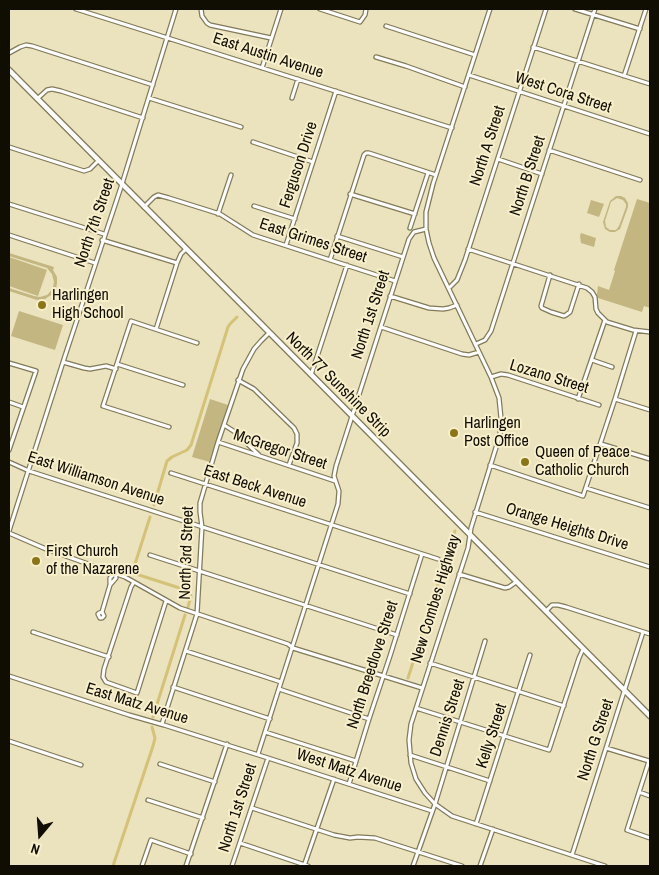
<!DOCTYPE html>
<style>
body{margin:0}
#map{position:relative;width:659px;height:875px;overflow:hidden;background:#ebe2be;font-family:"Archivo Narrow",sans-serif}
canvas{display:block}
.frame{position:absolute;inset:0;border:10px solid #100d03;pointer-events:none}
.north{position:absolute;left:15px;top:810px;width:50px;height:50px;-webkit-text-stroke:4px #f8efcb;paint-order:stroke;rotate:198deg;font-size:14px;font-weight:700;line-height:20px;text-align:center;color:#100d03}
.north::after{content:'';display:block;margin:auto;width:18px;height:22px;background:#100d03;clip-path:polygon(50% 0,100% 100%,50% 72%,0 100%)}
</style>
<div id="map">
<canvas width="659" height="875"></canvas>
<div class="frame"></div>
<div class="north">N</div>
</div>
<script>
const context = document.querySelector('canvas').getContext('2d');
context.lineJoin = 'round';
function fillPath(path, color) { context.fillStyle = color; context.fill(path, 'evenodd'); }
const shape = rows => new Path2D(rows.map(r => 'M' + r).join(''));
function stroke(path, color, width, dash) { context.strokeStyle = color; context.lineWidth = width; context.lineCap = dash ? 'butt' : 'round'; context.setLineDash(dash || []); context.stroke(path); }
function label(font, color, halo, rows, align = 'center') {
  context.font = font + ' "Archivo Narrow",sans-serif'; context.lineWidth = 4; context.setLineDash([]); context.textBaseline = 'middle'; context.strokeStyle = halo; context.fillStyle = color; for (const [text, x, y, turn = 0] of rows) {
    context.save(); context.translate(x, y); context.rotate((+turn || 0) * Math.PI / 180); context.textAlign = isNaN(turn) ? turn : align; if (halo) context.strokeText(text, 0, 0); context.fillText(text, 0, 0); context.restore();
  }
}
const green = shape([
 [616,196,621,196,625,198,628,203,628,207,620,229,615,232,610,232,605,229,603,222,610,201],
 [617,198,623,200,626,204,626,207,619,226,616,230,610,230,606,227,605,221,611,202],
 [637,199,650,203,650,308,644,306,642,312,598,298,597,294,598,286,609,290,615,271,614,270],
 [591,200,604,204,599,217,587,213],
 [581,233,596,238,594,247,581,243,580,236],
 [9,253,54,267,53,270,57,277,57,283,56,289,51,295,45,299,37,300,9,291,9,288,34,296,40,297,47,295,50,292,53,287,54,282,52,274,47,268,9,256],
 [9,257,47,270,38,296,9,286],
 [19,311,63,325,55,350,11,336],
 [210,399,228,405,210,462,192,457]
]);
const canal = shape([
 [154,505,167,461,172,457,187,450,191,445,228,327,230,324,237,317],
 [150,517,135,564,135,571,139,575,189,591,191,596,188,607],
 [408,678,455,531],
 [153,717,185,615],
 [113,866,153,746,155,738,152,727]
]);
const minor = shape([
 [76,9,452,128],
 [201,9,202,16,207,23,210,25,271,38],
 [320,9,360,22,365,15,366,9],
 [490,9,433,184,426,212,426,229,429,243,434,258,491,377,499,398,501,418,501,428,499,438,471,528,468,548,411,724,409,740,411,763,416,779,425,793,435,804,452,816,605,866],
 [575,9,640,29],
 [386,26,475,55],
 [533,47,650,84],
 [9,53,20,47,26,45,32,46,153,85],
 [376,57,406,66,465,87],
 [262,68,281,9],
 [469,75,650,134],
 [624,76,646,9],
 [149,98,241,127],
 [292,98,298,79],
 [37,99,47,90,52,89,61,91,143,118],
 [253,142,313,162],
 [9,147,84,171,90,169,98,161],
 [549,150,640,180],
 [498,159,542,174],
 [350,194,415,214],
 [9,204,104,234],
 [254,206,295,219],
 [144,207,154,197,158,195,169,198,220,214,253,235,395,281],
 [218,214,231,175],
 [410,228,428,173],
 [9,235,95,263],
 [337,236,403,257],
 [102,240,177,263],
 [286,245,336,91],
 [468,249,587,288,592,292,595,297,596,309,598,313,607,322,633,330,650,332],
 [330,260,364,155,366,153,369,153,436,175],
 [550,275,541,306,542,308,551,312,564,316,566,315,570,312,579,284],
 [449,288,457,280,465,260,546,9],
 [390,296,429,308,443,309,449,308,457,305],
 [381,327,462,354,469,355,479,352],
 [156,329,177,263,181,254,186,249],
 [476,344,485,340,491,331,595,9],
 [592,360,612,367],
 [63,362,84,368,90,369,106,366,116,369],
 [9,363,36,371,9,450],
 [117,364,183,385],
 [311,375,347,265],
 [491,377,501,374,508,375,599,405],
 [238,380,254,389,294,428,297,434,297,443,289,465],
 [578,399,605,320],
 [615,399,650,410],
 [9,402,23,407],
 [224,425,235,432,259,455],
 [169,427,103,406,131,321,197,343],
 [218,442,335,481],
 [601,444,650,459],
 [9,462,29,471,410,594],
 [490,465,583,496,615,399,636,331],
 [171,473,438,559],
 [586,488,650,508],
 [475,512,650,567],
 [9,531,64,359,122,184,176,9],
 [9,533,46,549,125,577,180,608,288,644,293,648,422,688],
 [150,555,397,635],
 [459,574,505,588,509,587,516,582],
 [134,582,131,587,104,669,103,677,106,682,137,693,166,601],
 [110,584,110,578,115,573],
 [546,611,552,605,558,605,566,607,650,634],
 [102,612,104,616,102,618,100,618,98,614,99,613,102,612,110,585,116,578,115,573],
 [33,632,109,657],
 [186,651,281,682],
 [430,663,564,706],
 [9,676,129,715,164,725,268,758,432,811],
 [173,687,270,719],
 [279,689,369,719],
 [416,708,549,750,579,658,583,649],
 [162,724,197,614,202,527,200,512,200,503,218,442,243,369,254,349,261,341,269,333],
 [265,732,356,761],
 [9,741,81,765],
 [606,748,649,761,627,830,650,838],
 [258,754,338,504,339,491,334,476,336,466,409,239,414,232,426,229],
 [410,755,490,781],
 [160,764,215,782],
 [349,784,369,719,390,656,422,554],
 [639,792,650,796],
 [148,800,203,818],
 [252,808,334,835,350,838,358,837,375,838,462,866],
 [476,824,530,655],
 [240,843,308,866],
 [572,855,643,632],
 [142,866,151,840,191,854],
 [186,866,227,744],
 [232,866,268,758],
 [304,866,334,779],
 [413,866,435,804,485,641],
 [480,866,493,829]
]);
const major = shape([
 [9,70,650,716]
]);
const markers = [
 [42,305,5,"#8a7619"],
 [454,433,5,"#8a7619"],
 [525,462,5,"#8a7619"],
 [36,561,5,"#8a7619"]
];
const streetNames = [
 ["East Austin Avenue",268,56,18],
 ["West Cora Street",563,93,18],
 ["North A Street",488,146,-72],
 ["Ferguson Drive",299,165,-72],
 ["North B Street",528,176,-72],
 ["North 7th Street",95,223,-71],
 ["East Grimes Street",313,241,18],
 ["North 1st Street",371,315,-72],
 ["Lozano Street",549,377,17],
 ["North 77 Sunshine Strip",338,385,45],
 ["McGregor Street",280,450,18],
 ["East Williamson Avenue",96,479,18],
 ["East Beck Avenue",255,487,18],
 ["Orange Heights Drive",567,527,17],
 ["North 3rd Street",187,553,-88],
 ["New Combes Highway",436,599,-73],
 ["North Breedlove Street",373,665,-72],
 ["East Matz Avenue",137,704,17],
 ["Dennis Street",448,718,-72],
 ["Kelly Street",492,736,-72],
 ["North G Street",596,740,-72],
 ["West Matz Avenue",349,771,18],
 ["North 1st Street",238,808,-72]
];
const poiNames = [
 ["Harlingen",52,296],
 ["High School",52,314],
 ["Harlingen",464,424],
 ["Post Office",464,442],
 ["Queen of Peace",535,453],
 ["Catholic Church",535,471],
 ["First Church",46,552],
 ["of the Nazarene",46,570]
];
fillPath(green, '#c3b681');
stroke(canal, '#d4c278', 3);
stroke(minor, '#827a59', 5.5);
stroke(major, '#827a59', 7);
stroke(minor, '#fff', 3);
stroke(major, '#fff', 4.5);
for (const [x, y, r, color] of markers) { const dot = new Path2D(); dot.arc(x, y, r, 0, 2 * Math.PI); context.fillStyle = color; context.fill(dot); stroke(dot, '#f8efcb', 2); }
label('16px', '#100d03', '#f8efcb', streetNames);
label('16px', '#100d03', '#f8efcb', poiNames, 'left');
</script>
